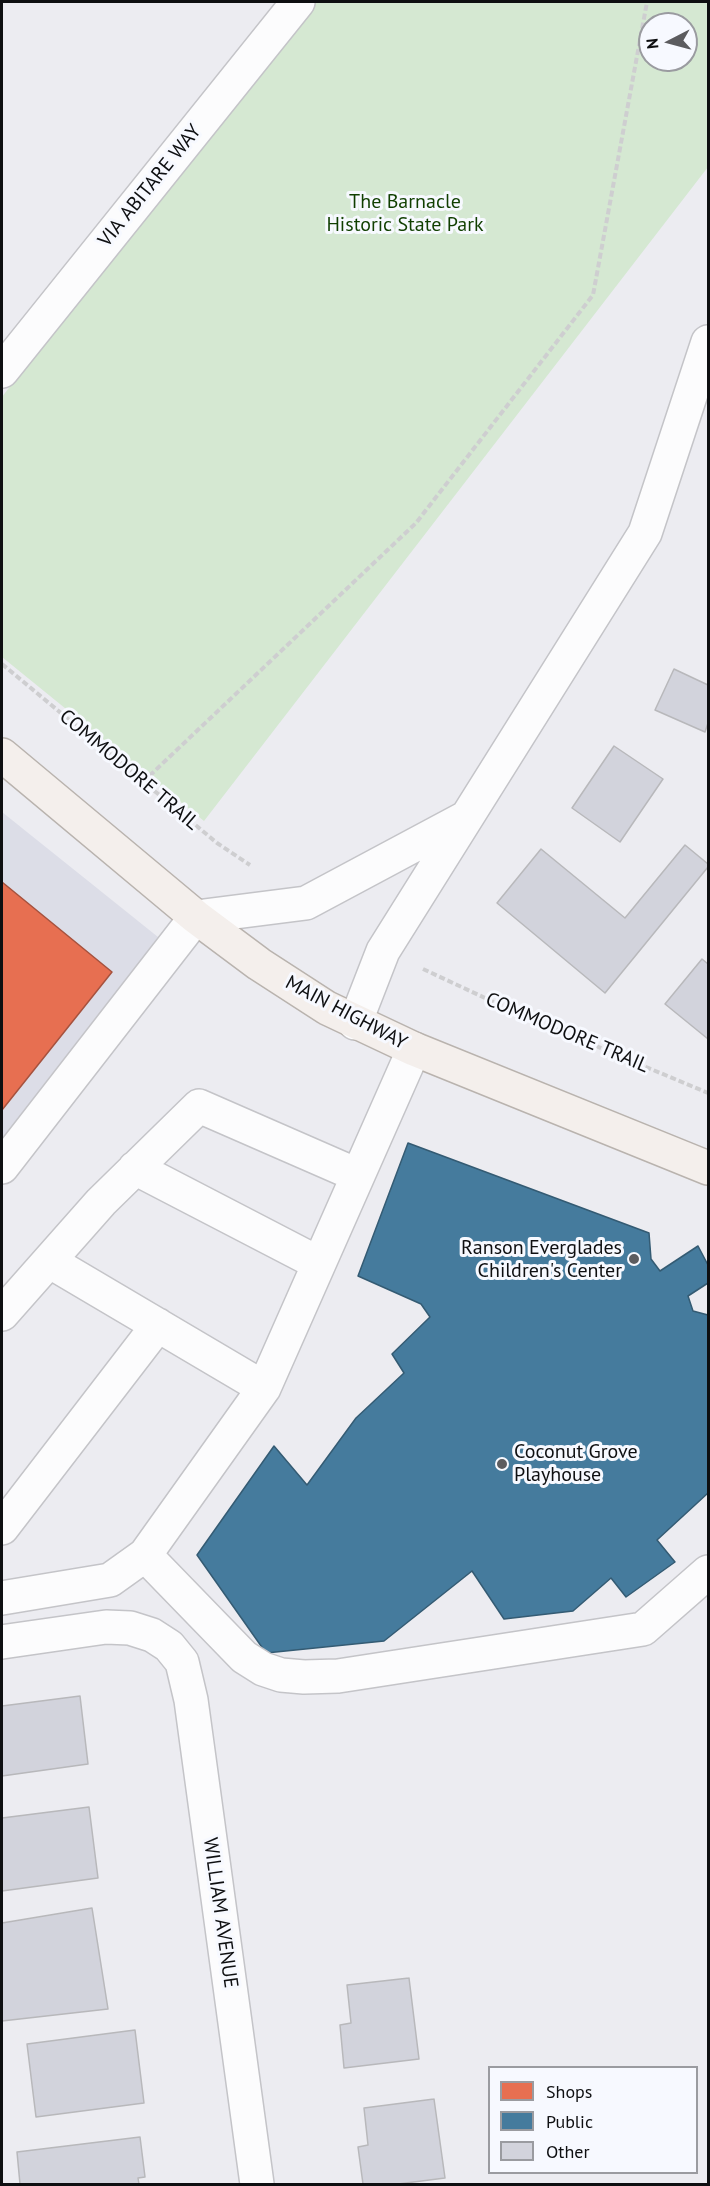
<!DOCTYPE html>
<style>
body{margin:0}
#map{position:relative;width:710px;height:2186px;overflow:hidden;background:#ececf1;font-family:"PT Sans",sans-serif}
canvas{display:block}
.frame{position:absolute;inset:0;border:3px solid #0e0f11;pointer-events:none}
.legend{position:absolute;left:488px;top:2066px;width:210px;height:108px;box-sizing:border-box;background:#f7f9ff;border:2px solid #9a9ba0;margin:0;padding:8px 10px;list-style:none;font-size:18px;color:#0e0f11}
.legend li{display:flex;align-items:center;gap:12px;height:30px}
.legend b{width:30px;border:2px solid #9a9ba0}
.north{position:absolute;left:638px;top:12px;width:60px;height:60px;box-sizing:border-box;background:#f7f9ff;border:2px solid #9a9ba0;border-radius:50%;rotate:264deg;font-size:16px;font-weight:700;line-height:24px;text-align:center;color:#0e0f11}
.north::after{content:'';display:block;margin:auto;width:21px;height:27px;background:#5c5c5f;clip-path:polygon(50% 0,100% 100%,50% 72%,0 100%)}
</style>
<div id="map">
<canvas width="710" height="2186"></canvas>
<div class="frame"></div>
<ul class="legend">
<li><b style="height:16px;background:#e76f51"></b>Shops</li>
<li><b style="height:16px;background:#457b9d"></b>Public</li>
<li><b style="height:16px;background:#d2d3dc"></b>Other</li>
</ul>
<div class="north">N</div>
</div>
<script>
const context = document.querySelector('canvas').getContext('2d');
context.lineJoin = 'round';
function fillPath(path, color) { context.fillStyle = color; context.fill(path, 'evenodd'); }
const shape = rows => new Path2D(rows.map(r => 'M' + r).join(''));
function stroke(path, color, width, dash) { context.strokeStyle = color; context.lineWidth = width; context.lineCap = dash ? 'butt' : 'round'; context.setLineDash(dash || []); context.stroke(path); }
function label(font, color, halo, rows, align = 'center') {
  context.font = font + ' "PT Sans",sans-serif'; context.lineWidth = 6; context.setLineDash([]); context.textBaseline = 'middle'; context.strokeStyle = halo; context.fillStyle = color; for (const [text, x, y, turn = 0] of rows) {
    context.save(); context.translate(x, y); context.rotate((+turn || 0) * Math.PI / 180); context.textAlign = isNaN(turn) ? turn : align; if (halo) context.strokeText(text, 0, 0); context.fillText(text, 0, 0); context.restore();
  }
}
const built = shape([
 [2,812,158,937,2,1148]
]);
const green = shape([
 [301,2,708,2,708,167,204,821,2,657,2,397],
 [650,24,686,24,686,60,650,60]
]);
const shops = shape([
 [2,882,112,972,2,1110,2,882]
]);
const public = shape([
 [408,1143,649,1233,651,1259,660,1271,698,1246,708,1265,708,1283,688,1296,693,1311,708,1315,708,1493,657,1540,675,1562,626,1597,611,1578,573,1611,504,1619,472,1571,384,1641,266,1653,197,1555,274,1446,307,1485,356,1418,404,1373,392,1354,430,1317,421,1304,358,1276,408,1143]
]);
const building = shape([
 [674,669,708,685,708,723,705,732,655,710,674,669],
 [614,746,663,779,620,842,572,808,614,746],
 [685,845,708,864,708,867,605,993,497,903,541,849,625,918,685,845],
 [702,959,708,964,708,1039,665,1004,702,959],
 [80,1696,88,1764,2,1776,2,1706,80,1696],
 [89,1807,98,1878,2,1891,2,1818,89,1807],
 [92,1908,108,2009,2,2021,2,1923,92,1908],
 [409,1978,419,2059,344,2068,340,2025,351,2023,347,1985,409,1978],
 [135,2030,144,2103,36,2117,27,2044,135,2030],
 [434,2099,445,2178,398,2184,363,2184,358,2147,368,2145,364,2108,434,2099],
 [140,2137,145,2177,138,2178,139,2184,20,2184,17,2152,140,2137]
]);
const path = shape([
 [2,664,217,843,250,865],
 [143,782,416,523,593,295,647,2],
 [423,969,515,1012,708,1093]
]);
const minor = shape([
 [2,371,298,2],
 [355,1023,383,951,645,533,708,342],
 [414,1049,264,1388,145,1555,244,1657,263,1669,281,1675,304,1677,338,1676,643,1629,708,1572],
 [2,1167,196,917,306,903,465,818],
 [135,1168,318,1263],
 [49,1261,264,1388],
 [2,1314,101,1202,199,1106,357,1175],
 [2,1528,158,1325],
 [2,1598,110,1580,145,1555],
 [2,1642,106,1627,130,1628,152,1635,169,1646,182,1662,191,1700,257,2184]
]);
const major = shape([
 [2,755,196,917,259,964,327,1008,414,1049,708,1168]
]);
const markers = [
 [634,1259,6,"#5c5c5f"],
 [502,1464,6,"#5c5c5f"]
];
const streetNames = [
 ["VIA ABITARE WAY",150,186,-51],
 ["COMMODORE TRAIL",129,770,40],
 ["MAIN HIGHWAY",346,1013,28],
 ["COMMODORE TRAIL",567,1033,23],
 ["WILLIAM AVENUE",220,1913,82]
];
const parkNames = [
 ["The Barnacle",405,202],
 ["Historic State Park",405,225]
];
const poiNames = [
 ["Ranson Everglades",622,1248],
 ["Children's Center",622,1271],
 ["Coconut Grove",514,1452,"left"],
 ["Playhouse",514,1475,"left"]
];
fillPath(built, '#dcdde7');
fillPath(green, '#d5e8d2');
fillPath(shops, '#e76f51');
stroke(shops, '#a6523e', 1.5);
fillPath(public, '#457b9d');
stroke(public, '#345b73', 1.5);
fillPath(building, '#d2d3dc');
stroke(building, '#b8b8bb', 1.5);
stroke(minor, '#c4c4c8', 36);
stroke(major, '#b9b3ae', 36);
stroke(path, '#ceced0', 4, [6, 3]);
stroke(minor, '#fcfcfd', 33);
stroke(major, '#f4efec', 33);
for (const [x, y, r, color] of markers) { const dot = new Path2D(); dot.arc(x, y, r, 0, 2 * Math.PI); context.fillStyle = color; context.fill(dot); stroke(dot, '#f7f9ff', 2); }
label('20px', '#0e0f11', '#f7f9ff', streetNames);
label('20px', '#103f00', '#f7f9ff', parkNames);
label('20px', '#0e0f11', '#f7f9ff', poiNames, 'right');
</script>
